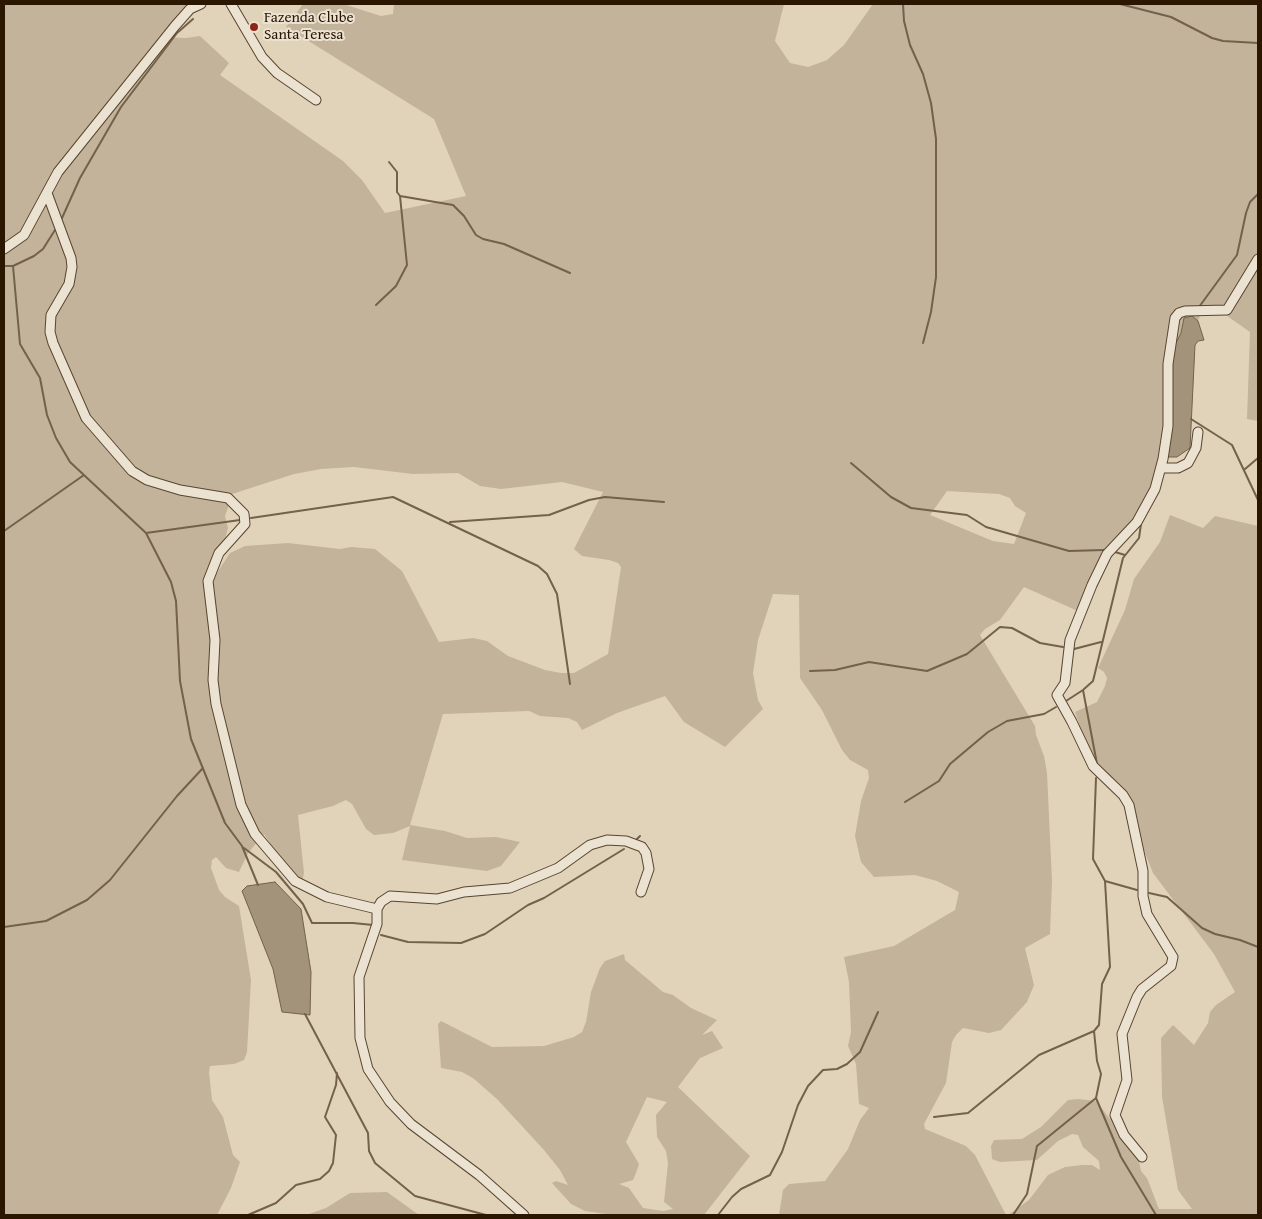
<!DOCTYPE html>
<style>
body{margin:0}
#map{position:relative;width:1262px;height:1219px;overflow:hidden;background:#e1d3b9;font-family:"Gentium Book Plus",serif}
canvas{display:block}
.frame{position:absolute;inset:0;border:5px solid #2a1601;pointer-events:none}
</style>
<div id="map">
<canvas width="1262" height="1219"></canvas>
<div class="frame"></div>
</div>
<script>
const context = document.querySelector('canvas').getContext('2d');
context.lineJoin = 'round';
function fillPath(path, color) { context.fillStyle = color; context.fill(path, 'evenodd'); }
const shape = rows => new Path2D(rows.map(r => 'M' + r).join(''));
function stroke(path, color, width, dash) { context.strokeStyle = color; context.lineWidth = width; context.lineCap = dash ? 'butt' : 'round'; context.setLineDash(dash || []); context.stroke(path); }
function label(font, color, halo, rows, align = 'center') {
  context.font = font + ' "Gentium Book Plus",serif'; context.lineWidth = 4; context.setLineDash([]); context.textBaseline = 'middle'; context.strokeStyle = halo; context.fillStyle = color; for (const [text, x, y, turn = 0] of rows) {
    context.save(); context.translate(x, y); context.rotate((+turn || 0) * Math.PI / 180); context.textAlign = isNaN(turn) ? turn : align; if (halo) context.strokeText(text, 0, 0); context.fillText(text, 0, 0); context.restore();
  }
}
const green = shape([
 [4,4,187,4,161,37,186,38,200,36,229,63,220,75,343,161,362,180,385,213,466,196,434,119,286,27,303,4,343,4,381,16,393,14,394,4,784,4,775,41,790,63,808,67,827,60,844,45,873,4,1258,4,1258,421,1247,419,1250,332,1223,313,1201,313,1198,321,1192,316,1184,318,1181,333,1169,357,1165,451,1145,505,1117,544,1080,612,1024,587,1000,620,985,629,980,635,1035,726,1036,735,1044,756,1047,773,1052,881,1050,934,1025,948,1034,985,1027,1002,1001,1030,989,1033,963,1028,956,1035,952,1042,946,1083,924,1124,925,1129,966,1146,975,1155,1006,1215,779,1215,783,1190,789,1184,825,1181,848,1149,860,1120,869,1108,859,1104,856,1064,848,1046,851,1032,849,982,844,957,894,946,955,910,959,892,937,881,915,875,874,877,861,862,855,836,861,801,869,778,868,770,850,760,842,750,822,710,800,678,799,595,773,594,758,640,753,673,758,700,763,709,725,747,684,722,665,696,617,713,582,730,577,722,568,718,540,716,529,711,443,714,410,825,445,831,467,838,496,837,520,842,501,866,487,871,402,860,410,826,393,833,374,835,366,829,352,804,346,800,333,806,298,815,304,873,301,886,288,871,264,834,248,853,239,872,226,868,216,857,212,860,211,868,219,890,225,897,239,906,251,980,247,1052,244,1060,234,1064,210,1066,209,1072,212,1100,223,1117,233,1155,240,1162,231,1188,217,1215,4,1215],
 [354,467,413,474,458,473,480,486,501,489,562,482,603,492,574,549,582,556,609,560,618,563,621,567,608,654,574,673,561,673,545,670,508,656,487,641,473,638,439,642,402,571,375,549,351,547,340,549,288,543,245,546,230,553,209,585,219,548,225,539,228,528,225,516,229,505,226,496,294,474,321,469],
 [947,491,999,494,1010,498,1015,506,1026,513,1014,544,993,541,930,515],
 [1170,515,1203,528,1215,516,1258,526,1258,1215,1008,1215,1029,1200,1048,1175,1065,1167,1082,1165,1092,1165,1100,1170,1099,1161,1083,1147,1078,1135,1072,1134,1058,1141,1037,1160,1000,1162,992,1159,991,1146,994,1140,1022,1139,1041,1127,1068,1100,1078,1099,1096,1101,1110,1119,1119,1115,1138,1156,1141,1171,1147,1178,1159,1209,1192,1209,1178,1190,1162,1097,1161,1038,1173,1025,1194,1045,1208,1023,1210,1012,1216,1005,1235,992,1214,954,1153,873,1137,833,1132,808,1091,759,1075,712,1097,702,1105,686,1107,678,1104,672,1098,668,1125,610,1134,579,1160,542],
 [624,954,625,960,663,992,673,995,691,1008,717,1020,702,1035,712,1031,723,1048,700,1058,678,1087,750,1156,704,1215,613,1215,585,1211,571,1204,552,1183,556,1181,568,1185,560,1170,544,1150,497,1099,473,1078,462,1072,441,1068,438,1024,441,1021,492,1047,544,1046,574,1037,582,1032,586,1022,591,992,600,968,605,961],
 [647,1097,667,1102,656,1115,657,1137,666,1151,668,1163,664,1202,673,1209,663,1211,643,1208,629,1188,619,1184,633,1180,636,1173,639,1164,626,1142],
 [387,1192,419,1215,306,1215,326,1208,350,1193]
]);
const water = shape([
 [1192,316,1198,321,1204,340,1198,341,1195,345,1190,448,1177,457,1166,457,1169,357,1181,333,1184,318,1192,316],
 [275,882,301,909,311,972,310,1015,282,1012,273,969,242,891,247,886,275,882]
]);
const stream = shape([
 [903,4,904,21,910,45,923,74,931,103,936,139,936,277,931,312,923,343],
 [1120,4,1171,17,1212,38,1223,41,1258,43],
 [400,196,453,205,464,216,476,235,483,239,504,244,570,273],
 [62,218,80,178,121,107,177,33,193,19],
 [4,266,13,266,34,256,43,249,55,230],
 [13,266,20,344,40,378,47,415,56,438,70,462,146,533,171,582,176,601,180,681,191,739,225,823,242,846,258,885],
 [376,305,396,286,407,265,400,196,397,192,397,172,389,162],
 [1199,307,1237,255,1246,213,1250,202,1258,194],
 [1191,419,1232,445,1258,500],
 [851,463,891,497,911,508,967,515,986,527,1069,551,1104,550],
 [1245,469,1258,458],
 [251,518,393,497,538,566,547,574,557,594,570,684],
 [450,522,549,515,589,500,605,497,664,502],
 [4,531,84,475],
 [146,533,240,520],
 [1115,552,1125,555],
 [1074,649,1101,642],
 [810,671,835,670,869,662,927,671,967,654,1000,627,1012,628,1040,643,1063,647],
 [1083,690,1097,764],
 [1066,701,1083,690,1093,681,1123,558,1139,538,1141,524],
 [905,802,939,781,950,764,988,732,1007,721,1044,714,1056,707],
 [635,841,640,836],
 [244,848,276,872,303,904,312,923,353,923,373,925],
 [1105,881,1137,890],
 [1149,893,1167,897,1202,928,1215,934,1240,940,1258,947],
 [4,927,46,921,87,900,110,880,177,796,203,768],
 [381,935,408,942,461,943,485,934,528,905,544,898,624,849],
 [305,1014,368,1133,369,1151,375,1163,415,1196,486,1215],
 [1094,1031,1097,1061,1101,1074,1096,1098,1121,1157,1156,1215],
 [934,1117,968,1113,1039,1055,1094,1031,1099,1025,1102,984,1110,967,1105,881,1093,859,1096,778],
 [248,1215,276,1203,296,1185,320,1179,329,1171,333,1163,336,1135,325,1117,336,1085,337,1073],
 [718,1215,732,1197,741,1189,770,1175,782,1152,798,1105,808,1086,823,1070,837,1069,847,1064,860,1052,878,1012],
 [1013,1215,1027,1194,1037,1146,1096,1098]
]);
const minor = shape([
 [231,4,262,57,277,73,316,100],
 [47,193,71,258,72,267,69,284,51,315,50,332,53,343,86,418,132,471,147,480,180,490,228,498,244,514,245,524,219,553,208,581,215,640,213,680,216,704,241,805,255,834,295,881,327,897,377,909],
 [4,249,24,235,58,172,175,26,190,9,201,4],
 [1161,468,1178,468,1188,463,1196,448,1198,432],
 [1142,1157,1124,1135,1115,1115,1127,1080,1122,1034,1137,997,1142,989,1171,966,1173,957,1147,914,1143,896,1143,871,1129,805,1123,795,1093,766,1072,722,1057,695,1065,683,1070,640,1092,585,1107,554,1137,522,1155,489,1163,459,1168,426,1168,364,1175,318,1179,313,1185,311,1227,310,1258,259],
 [524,1215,479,1175,411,1124,390,1102,368,1069,360,1038,359,977,377,924,377,909,381,902,390,896,437,899,464,892,510,888,558,868,590,845,607,840,626,841,642,847,646,853,649,869,641,892]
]);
const markers = [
 [254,27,5,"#8f2418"]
];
const poiNames = [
 ["Fazenda Clube",264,18],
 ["Santa Teresa",264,35]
];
fillPath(green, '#c2b39a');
fillPath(water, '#a3937a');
stroke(water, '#73614a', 1);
stroke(stream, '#73614a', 2);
stroke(minor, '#58452f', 11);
stroke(minor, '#ece2d2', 9);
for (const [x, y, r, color] of markers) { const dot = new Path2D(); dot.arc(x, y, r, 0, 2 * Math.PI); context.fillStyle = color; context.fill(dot); stroke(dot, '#ece2d2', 2); }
label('15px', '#2a1601', '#ece2d2', poiNames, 'left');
</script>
